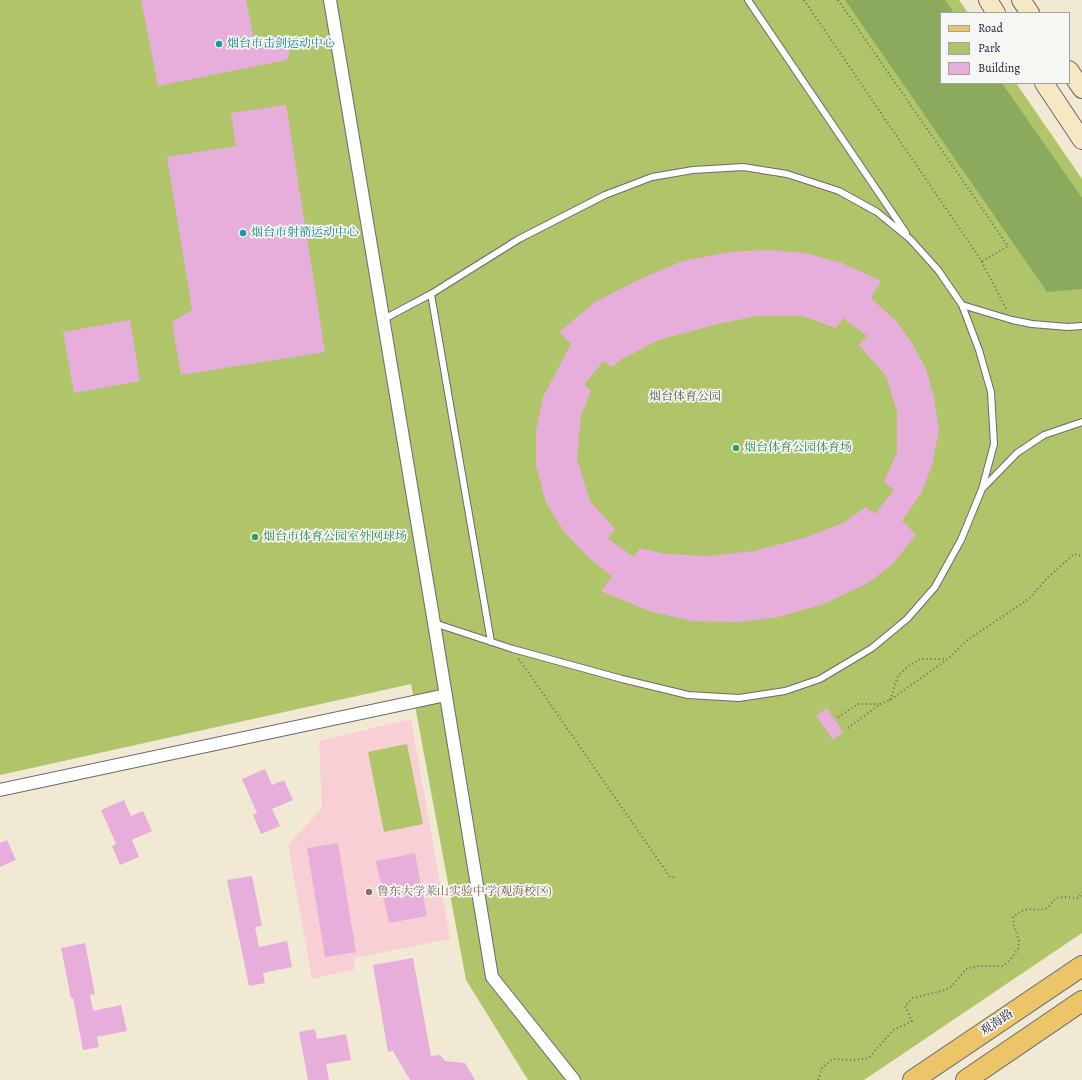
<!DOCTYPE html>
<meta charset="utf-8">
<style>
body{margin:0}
#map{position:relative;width:1082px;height:1080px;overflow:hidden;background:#f2e9d5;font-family:Alegreya,serif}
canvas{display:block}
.legend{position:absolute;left:940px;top:12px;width:130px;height:72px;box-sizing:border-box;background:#f6f6f2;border:1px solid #a1a1a9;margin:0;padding:5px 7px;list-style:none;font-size:12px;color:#22223b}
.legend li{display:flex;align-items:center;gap:8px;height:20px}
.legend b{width:20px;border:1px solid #a1a1a9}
</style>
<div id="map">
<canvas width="1082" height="1080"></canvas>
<ul class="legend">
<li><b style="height:5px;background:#ecc569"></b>Road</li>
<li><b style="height:11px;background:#b0c569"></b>Park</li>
<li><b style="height:11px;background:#e7aedb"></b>Building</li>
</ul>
</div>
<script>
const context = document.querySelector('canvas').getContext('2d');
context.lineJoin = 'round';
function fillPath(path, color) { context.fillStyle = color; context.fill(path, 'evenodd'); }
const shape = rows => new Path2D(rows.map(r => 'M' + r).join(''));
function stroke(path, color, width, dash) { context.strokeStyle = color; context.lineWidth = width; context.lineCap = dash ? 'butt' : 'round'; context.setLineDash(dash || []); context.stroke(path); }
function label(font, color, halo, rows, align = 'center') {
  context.font = font + ' Alegreya,"Noto Serif SC",serif'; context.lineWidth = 3.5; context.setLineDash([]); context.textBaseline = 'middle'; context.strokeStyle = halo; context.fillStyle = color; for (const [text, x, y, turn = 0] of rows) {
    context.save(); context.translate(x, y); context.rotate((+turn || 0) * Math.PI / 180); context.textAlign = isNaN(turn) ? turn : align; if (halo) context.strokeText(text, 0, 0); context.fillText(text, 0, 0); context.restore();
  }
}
const built = shape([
 [411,719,450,939,354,958,355,969,312,979,288,845,322,808,319,741]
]);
const green = shape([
 [0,0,959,0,968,13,941,13,941,83,1016,83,1082,179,1082,933,864,1080,528,1080,466,980,411,684,0,775],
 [407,744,423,824,384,832,368,752]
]);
const forest = shape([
 [845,0,945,0,954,13,941,13,941,83,1002,83,1082,198,1082,289,1047,292]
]);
const building = shape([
 [141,0,246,0,254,40,280,35,291,47,287,60,158,86],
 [286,105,325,352,181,375,172,322,192,310,167,157,236,146,231,113],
 [770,250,805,253,842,263,881,281,871,298,896,321,912,343,926,369,934,398,939,430,932,465,922,492,902,521,916,534,893,564,868,583,824,604,778,617,739,622,692,621,649,611,601,591,612,576,589,558,565,533,546,503,536,465,536,430,543,397,571,344,559,332,595,302,640,279,683,261,729,252],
 [757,316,802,316,836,328,843,318,867,336,859,345,886,376,897,412,897,452,884,482,894,490,875,514,866,507,843,523,804,538,754,551,708,556,665,554,640,548,634,557,608,539,615,529,590,501,577,459,581,416,591,391,584,384,604,361,612,367,622,359,659,340,714,325],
 [130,320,140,381,74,393,63,332],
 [827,708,843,732,833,740,816,716],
 [265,769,272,785,284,780,293,800,272,809,280,826,261,834,253,815,257,813,242,779],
 [124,800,131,816,143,811,152,831,132,840,139,857,120,865,112,846,116,844,101,810],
 [7,840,16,860,0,867,0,843],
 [338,843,356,952,325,957,307,848],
 [415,853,427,916,389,923,376,861],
 [252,876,262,926,255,927,259,947,287,941,292,967,263,973,265,983,249,986,227,880],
 [85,943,95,994,90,995,93,1011,121,1005,127,1031,97,1037,99,1047,83,1050,73,998,71,998,61,948],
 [413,958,431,1056,440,1055,445,1061,465,1063,475,1080,410,1080,393,1051,388,1052,373,965],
 [315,1029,317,1039,346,1034,351,1060,326,1064,329,1080,308,1080,299,1032]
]);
const path = shape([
 [804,0,979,257,1007,310],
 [838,0,1008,246,981,262],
 [519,659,670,877,675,877],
 [890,700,898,676,907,667,920,659,947,659],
 [838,717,858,704,879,704],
 [848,728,880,704,890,700,948,659,966,641,1030,598,1047,578,1074,554,1082,556],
 [818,1080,822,1068,833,1059,854,1060,869,1058,893,1030,912,1021,905,1006,913,998,945,990,952,986,966,969,978,966,1003,966,1010,960,1018,949,1019,941,1014,926,1013,917,1021,911,1031,909,1040,910,1047,908,1056,898,1064,897,1079,898,1082,892]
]);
const lane = shape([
 [748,0,906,233],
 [431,294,491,642],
 [962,305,1012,320,1032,324,1068,327,1082,326],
 [384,319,431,294,519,239,605,195,652,177,693,170,743,167,787,174,839,191,877,212,910,239,938,270,962,305,979,350,991,392,994,444,982,489,961,540,935,587,907,619,872,648,820,679,785,691,739,698,688,695,622,679,513,649,434,623],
 [983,488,1017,453,1044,435,1082,422]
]);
const street = shape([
 [330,0,434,623,492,977,574,1080],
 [0,790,446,695]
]);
const secondary = shape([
 [988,0,996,13],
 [1021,0,1030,13],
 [1069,70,1082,89],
 [1044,83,1082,140]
]);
const primary = shape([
 [913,1080,1082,966],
 [966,1080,1082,1001]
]);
const markers = [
 [219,44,4,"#0f9aa8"],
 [243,233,4,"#0f9aa8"],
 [736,448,4,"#2e9e5b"],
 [255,537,4,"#2e9e5b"],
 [369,892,4,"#8d6e63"]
];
const cultureNames = [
 ["烟台市击剑运动中心",227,44],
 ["烟台市射箭运动中心",251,233]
];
const parkNames = [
 ["烟台体育公园",685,397]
];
const leisureNames = [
 ["烟台体育公园体育场",744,448],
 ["烟台市体育公园室外网球场",263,537]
];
const educationNames = [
 ["鲁东大学莱山实验中学(观海校区)",377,892]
];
const streetNames = [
 ["观海路",997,1023,-34]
];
fillPath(built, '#f7cfd5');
fillPath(green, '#b0c569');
fillPath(forest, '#8caa5d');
fillPath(building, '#e7aedb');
stroke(lane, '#6b6871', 8);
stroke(street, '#6b6871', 14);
stroke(secondary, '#6b6871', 20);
stroke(primary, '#6b6871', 22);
stroke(path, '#6b6871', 2, [1, 3]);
stroke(lane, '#fff', 6);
stroke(street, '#fff', 12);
stroke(secondary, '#f7e8c3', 18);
stroke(primary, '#ecc569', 20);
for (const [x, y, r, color] of markers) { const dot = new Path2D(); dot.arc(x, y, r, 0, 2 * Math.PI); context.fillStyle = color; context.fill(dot); stroke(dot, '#f6f6f2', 1.5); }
label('12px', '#0d838f', '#f6f6f2', cultureNames, 'left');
label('12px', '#545b4b', '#f6f6f2', parkNames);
label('12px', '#27864d', '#f6f6f2', leisureNames, 'left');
label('12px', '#785e54', '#f6f6f2', educationNames, 'left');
label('12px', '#22223b', '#f6f6f2', streetNames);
</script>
